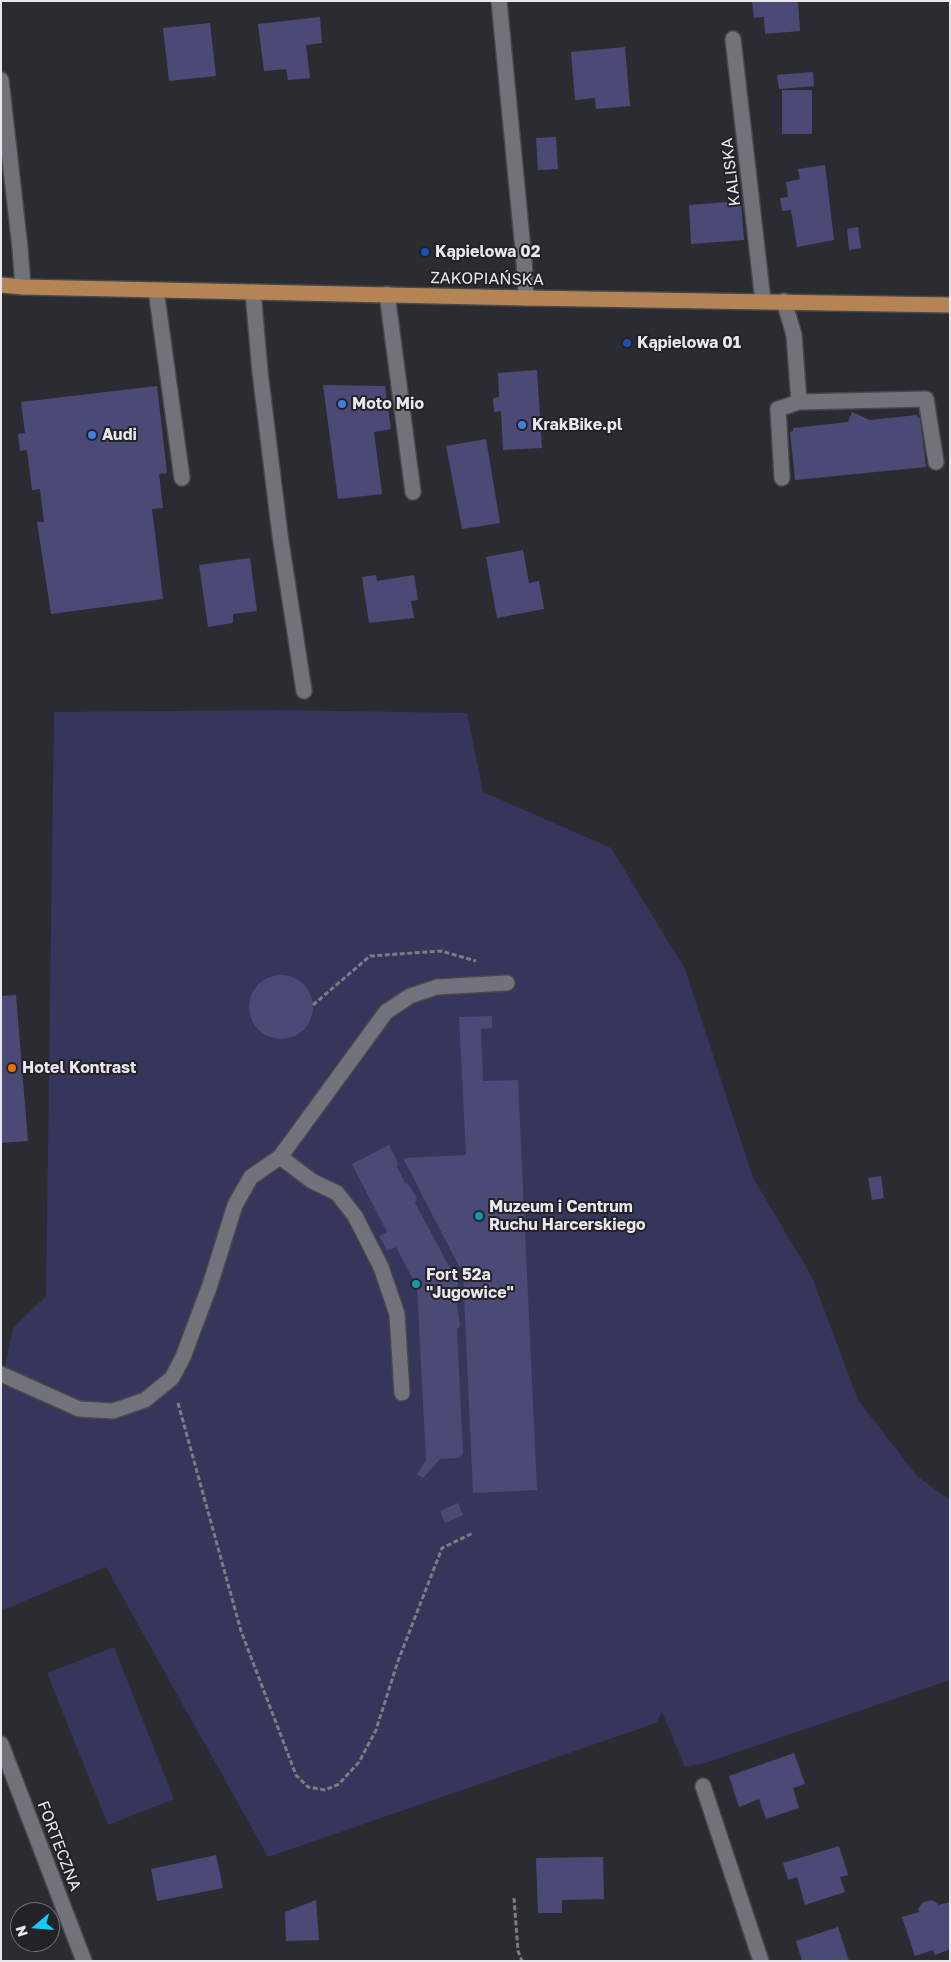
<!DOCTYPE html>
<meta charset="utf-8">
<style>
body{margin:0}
#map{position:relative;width:951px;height:1962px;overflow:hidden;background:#2b2c32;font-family:"Golos Text",sans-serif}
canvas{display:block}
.frame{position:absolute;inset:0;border:2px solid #e8e8ec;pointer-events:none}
.north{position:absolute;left:10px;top:1902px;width:50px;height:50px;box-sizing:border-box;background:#222228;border:1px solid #717176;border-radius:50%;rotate:252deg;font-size:14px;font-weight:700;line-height:20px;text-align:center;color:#e8e8ec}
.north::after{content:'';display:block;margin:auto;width:18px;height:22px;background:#15cafb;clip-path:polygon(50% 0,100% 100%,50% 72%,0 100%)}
</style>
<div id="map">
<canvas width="951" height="1962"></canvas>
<div class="frame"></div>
<div class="north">N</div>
</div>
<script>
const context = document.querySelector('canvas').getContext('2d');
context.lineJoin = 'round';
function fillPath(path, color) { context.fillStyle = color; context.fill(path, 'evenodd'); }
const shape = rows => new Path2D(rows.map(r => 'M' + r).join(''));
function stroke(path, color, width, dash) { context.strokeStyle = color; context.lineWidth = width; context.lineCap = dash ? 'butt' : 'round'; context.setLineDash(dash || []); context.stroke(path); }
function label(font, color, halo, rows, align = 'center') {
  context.font = font + ' "Golos Text",sans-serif'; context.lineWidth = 4; context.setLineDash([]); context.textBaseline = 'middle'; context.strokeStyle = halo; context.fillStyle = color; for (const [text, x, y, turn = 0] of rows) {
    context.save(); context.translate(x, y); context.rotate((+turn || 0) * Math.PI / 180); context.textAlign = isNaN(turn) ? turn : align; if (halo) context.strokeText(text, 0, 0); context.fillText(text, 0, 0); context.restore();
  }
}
const green = shape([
 [277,710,467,713,483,792,611,848,685,969,753,1178,812,1277,858,1400,917,1476,950,1500,950,1680,705,1763,685,1767,662,1712,656,1723,268,1857,106,1567,1,1611,1,1384,13,1328,46,1296,54,712],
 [114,1647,174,1799,108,1825,47,1673]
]);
const building = shape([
 [752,1,798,1,800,31,765,34,764,17,754,18],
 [320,17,322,43,306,45,310,78,288,80,286,69,264,71,258,24],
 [210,23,216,76,169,81,163,28],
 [625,47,630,106,596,109,595,98,575,100,571,52],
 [813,72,814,86,779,89,777,75],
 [782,90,812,90,812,134,782,134],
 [556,137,558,169,538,170,536,138],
 [825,165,834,240,797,247,791,210,782,211,780,198,788,197,786,182,800,179,798,169],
 [741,201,744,240,691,244,689,205],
 [858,227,861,248,849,250,847,229],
 [537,370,542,448,503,450,501,411,494,412,493,398,499,397,498,373],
 [323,385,385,386,391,429,374,432,382,494,338,499],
 [157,386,167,473,159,474,163,508,152,509,163,599,51,614,37,522,44,522,40,489,32,490,27,450,20,451,18,434,25,433,21,402],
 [852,412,870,420,917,415,918,418,920,418,926,467,795,480,790,432,793,431,793,428,848,422],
 [486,439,500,523,462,529,446,446],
 [523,550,529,583,539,581,544,609,497,618,486,557],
 [250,558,257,611,233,614,233,623,208,627,199,565],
 [376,575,377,581,414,575,418,600,411,601,414,618,369,623,362,577],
 '249 1007a32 32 0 1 1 64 0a32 32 0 1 1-64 0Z',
 [16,995,28,1141,1,1143,1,996],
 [492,1016,492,1028,481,1029,483,1081,518,1080,537,1490,473,1493,463,1274,403,1158,466,1155,459,1017],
 [389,1145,398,1163,397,1167,405,1183,408,1184,417,1198,415,1203,450,1268,453,1268,458,1276,458,1286,455,1289,460,1326,457,1329,463,1454,459,1458,440,1459,423,1478,417,1474,426,1460,417,1287,396,1247,387,1251,379,1236,387,1232,352,1164],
 [881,1176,884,1198,872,1200,868,1178],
 [458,1503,463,1515,445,1523,440,1511],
 [794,1753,805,1784,793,1788,799,1808,766,1819,759,1799,739,1807,729,1776],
 [839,1846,848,1875,840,1877,845,1892,805,1905,797,1877,788,1880,783,1863],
 [216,1855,223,1888,157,1901,151,1869],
 [603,1857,604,1899,562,1900,562,1913,538,1913,536,1858],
 [316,1900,319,1940,286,1941,285,1912],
 [931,1900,937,1903,938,1905,950,1902,950,1949,935,1955,933,1950,915,1956,902,1917,919,1912,918,1909,922,1903],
 [838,1927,849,1961,802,1961,796,1941]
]);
const path = shape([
 [313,1005,370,956,441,951,476,961],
 [178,1403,241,1631,296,1775,308,1787,325,1790,339,1784,359,1762,376,1730,398,1661,442,1548,473,1533],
 [514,1898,518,1951,522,1961]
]);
const minor = shape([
 [499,1,524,260,526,298],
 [733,39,763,301],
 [1,80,20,248,23,287],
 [156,290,182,478],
 [253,292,260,372,280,535,304,691],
 [387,294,413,492],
 [799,402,926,399,936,462],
 [782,478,778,409,799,402,794,335,784,301],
 [280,1157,312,1181,337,1193,355,1216,381,1267,397,1314,402,1393],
 [1,1374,79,1409,113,1411,145,1400,172,1378,183,1357,210,1285,235,1205,251,1177,280,1157,386,1012,410,996,437,987,507,983],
 [1,1744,84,1961],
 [703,1786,761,1961]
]);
const major = shape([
 [1,285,23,287,526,298,950,305]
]);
const markers = [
 [425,252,5,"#1a4fb4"],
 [627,343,5,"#1a4fb4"],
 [342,404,5,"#3f7fe0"],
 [522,425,5,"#3f7fe0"],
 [92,435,5,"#3f7fe0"],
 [12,1068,5,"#e8710a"],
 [479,1216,5,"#0f9aa8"],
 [416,1284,5,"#0f9aa8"]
];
const streetNames = [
 ["KALISKA",731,172,-97],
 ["ZAKOPIAŃSKA",487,279,1],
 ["FORTECZNA",59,1846,69]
];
const poiNames = [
 ["Kąpielowa 02",435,252],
 ["Kąpielowa 01",637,343],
 ["Moto Mio",352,404],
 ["KrakBike.pl",532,425],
 ["Audi",102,435],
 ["Hotel Kontrast",22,1068],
 ["Muzeum i Centrum",489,1207],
 ["Ruchu Harcerskiego",489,1225],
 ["Fort 52a",426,1275],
 ["\"Jugowice\"",426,1293]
];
fillPath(green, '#36355c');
fillPath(building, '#4b4a77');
stroke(minor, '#47474c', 18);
stroke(major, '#47474c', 18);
stroke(path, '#7c7d82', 3, [5, 2.5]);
stroke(minor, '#72727a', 15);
stroke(major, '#b58455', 15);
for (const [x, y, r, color] of markers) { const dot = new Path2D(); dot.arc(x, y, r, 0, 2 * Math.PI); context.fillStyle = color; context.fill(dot); stroke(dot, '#222228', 2); }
label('16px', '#e8e8ec', '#222228', streetNames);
label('bold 16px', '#e8e8ec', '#222228', poiNames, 'left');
</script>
